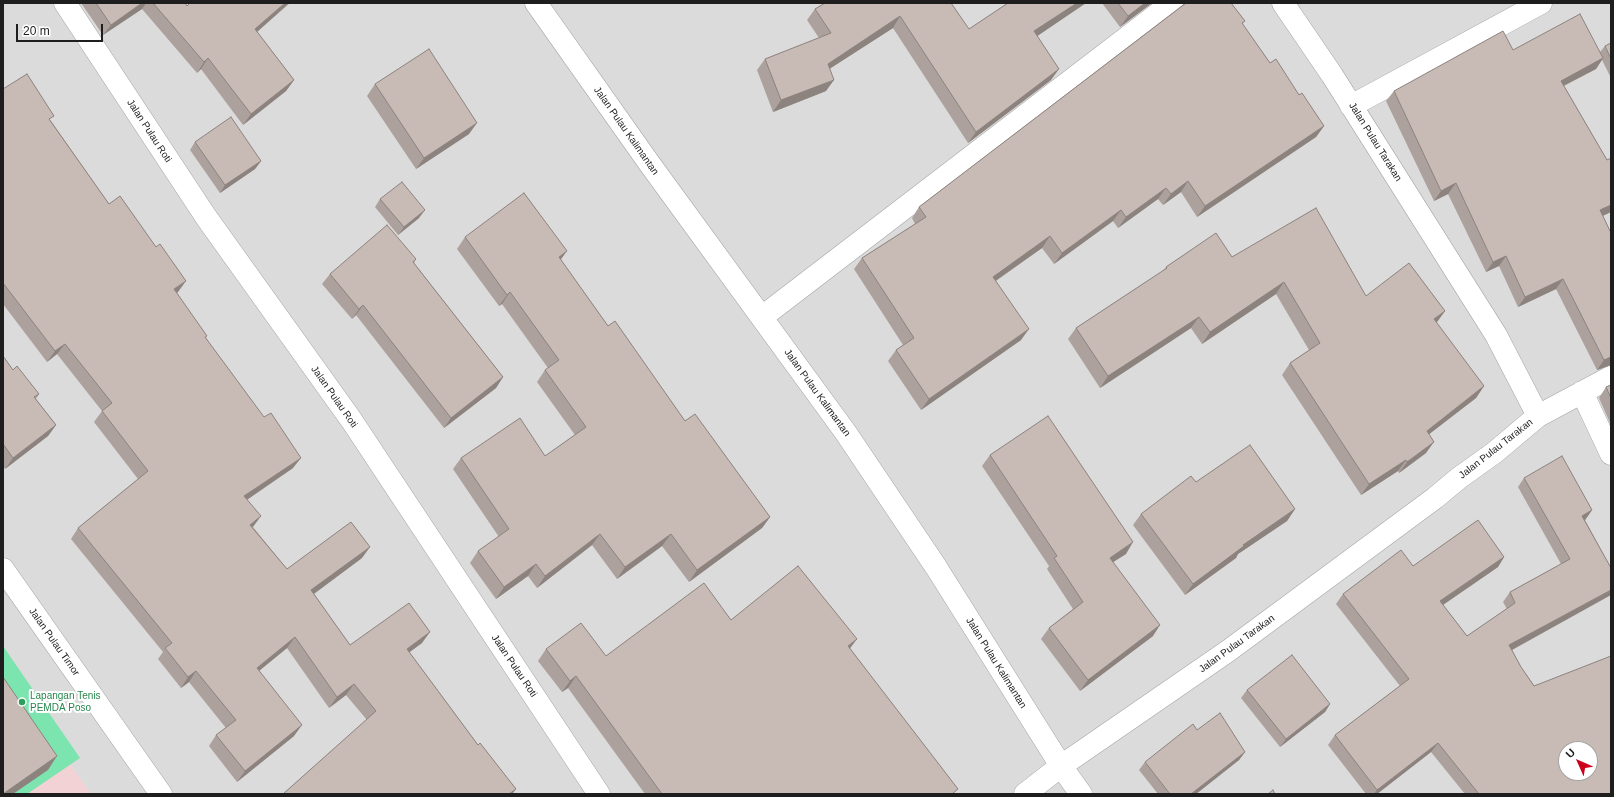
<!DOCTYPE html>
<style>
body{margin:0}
#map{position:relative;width:1614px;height:797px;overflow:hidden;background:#f0eae4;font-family:Helvetica,sans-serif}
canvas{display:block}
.frame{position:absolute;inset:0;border:4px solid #1e1e1e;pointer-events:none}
.north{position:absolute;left:1558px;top:741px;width:40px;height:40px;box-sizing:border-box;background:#fff;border:1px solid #a5a5a5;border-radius:50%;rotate:315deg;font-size:11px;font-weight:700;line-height:16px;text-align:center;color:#1e1e1e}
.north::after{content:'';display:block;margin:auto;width:14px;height:18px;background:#cd001b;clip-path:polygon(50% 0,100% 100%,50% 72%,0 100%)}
.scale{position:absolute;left:16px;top:24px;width:87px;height:18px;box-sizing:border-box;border:2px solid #1e1e1e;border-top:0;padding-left:5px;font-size:12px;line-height:14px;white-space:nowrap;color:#1e1e1e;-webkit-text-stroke:3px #fff;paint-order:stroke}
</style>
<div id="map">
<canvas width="1614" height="797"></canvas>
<div class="frame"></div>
<div class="north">U</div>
<div class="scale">20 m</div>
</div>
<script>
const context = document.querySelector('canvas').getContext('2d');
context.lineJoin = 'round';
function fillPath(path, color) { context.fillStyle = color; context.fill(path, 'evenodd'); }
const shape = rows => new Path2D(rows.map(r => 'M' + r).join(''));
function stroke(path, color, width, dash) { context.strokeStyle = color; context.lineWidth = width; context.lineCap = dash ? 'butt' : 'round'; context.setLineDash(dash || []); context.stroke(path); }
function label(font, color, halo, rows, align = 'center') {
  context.font = font + ' Helvetica,sans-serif'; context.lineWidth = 4; context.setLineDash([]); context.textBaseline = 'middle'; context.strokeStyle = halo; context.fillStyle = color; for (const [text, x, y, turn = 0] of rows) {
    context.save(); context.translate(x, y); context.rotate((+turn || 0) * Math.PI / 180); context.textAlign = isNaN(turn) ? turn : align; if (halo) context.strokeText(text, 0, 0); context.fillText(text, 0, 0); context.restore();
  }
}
const residential = shape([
 [3,3,1611,3,1611,794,3,794],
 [1566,749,1590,749,1590,773,1566,773]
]);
const commercial = shape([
 [3,669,91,794,3,794]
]);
const pitch = shape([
 [3,646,80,758,27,794,3,794]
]);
const minor = shape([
 [65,3,206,217,352,421,599,794],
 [536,3,649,163,846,433,936,567,1061,766,1081,794],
 [1351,106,1541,3],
 [762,317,1172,3],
 [1582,392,1611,454],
 [1538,416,1611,377],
 [3,569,161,794],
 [1025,794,1061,766,1228,651,1435,498,1459,478,1494,453,1538,416,1496,335,1332,75,1283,3]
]);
const wall = shape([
 [81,3,185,3,187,6,190,3,290,3,257,32,294,80,286,91,243,125,201,69,197,73,142,9,103,35],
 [825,3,969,29,1006,5,1004,3,1086,3,1037,36,1051,80,968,143,893,28,829,69,826,91,773,112,757,70,765,59,819,38,807,20,815,9],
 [1102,3,1152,3,1120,27],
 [1184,3,1231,3,1245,21,1242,24,1270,63,1299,95,1324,126,1316,137,1197,217,1181,192,1163,205,1158,199,1118,228,1113,221,1054,264,1042,248,996,281,1021,340,921,410,888,361,896,350,903,345,854,269,862,258,915,224,912,218,919,207,1184,4],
 [1611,43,1611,78,1602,60,1596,69,1564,86,1607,160,1611,158,1611,212,1603,216,1611,233,1611,365,1597,370,1556,289,1518,307,1499,266,1486,272,1448,194,1434,201,1386,101,1394,91,1513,50,1600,52,1605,46],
 [375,84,469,134,416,169,367,96],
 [3,89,51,121,109,204,178,292,176,293,293,468,247,500,253,527,287,569,362,558,314,594,350,645,422,643,409,652,478,745,516,789,512,794,283,794,367,720,346,695,329,708,287,648,259,671,294,736,237,782,209,746,216,735,226,728,189,682,181,688,158,659,163,652,71,539,78,528,138,479,94,422,102,411,57,354,47,362,3,304],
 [195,142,261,161,255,169,220,193,190,150],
 [380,199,419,218,398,235,375,207],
 [465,237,561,260,608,326,685,421,770,517,762,528,689,582,662,546,617,579,592,545,537,588,528,576,496,599,470,563,478,551,499,537,453,469,461,458,545,456,575,435,537,382,545,370,548,368,502,304,499,306,457,249],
 [1232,257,1366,296,1445,311,1436,323,1484,386,1476,398,1429,434,1426,453,1399,473,1398,471,1361,495,1282,375,1290,363,1309,350,1276,294,1202,344,1191,328,1100,388,1068,339,1076,328,1163,271,1166,267],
 [416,259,414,263,503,377,496,388,444,428,356,315,352,319,322,284,330,274],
 [3,356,13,370,39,394,36,399,56,425,48,436,5,469,3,466],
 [1611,385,1611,425,1599,398,1606,387],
 [990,455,1126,554,1113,562,1153,636,1080,691,1041,639,1049,628,1073,609,1047,569,1049,566,982,466],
 [1524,478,1592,510,1585,520,1611,568,1512,650,1521,667,1611,794,1465,794,1431,752,1377,794,1366,794,1328,745,1335,735,1400,686,1336,604,1343,594,1413,566,1504,557,1498,567,1443,605,1467,636,1507,609,1503,602,1510,592,1561,564,1518,487],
 [1196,482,1295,509,1287,521,1238,554,1236,558,1185,595,1133,525,1141,514],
 [731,620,850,648,955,794,645,794,568,688,562,692,538,661,546,649,606,656],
 [1247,690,1330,704,1325,712,1280,747,1241,698],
 [1197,730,1245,752,1239,760,1196,794,1158,794,1139,770,1145,762]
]);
const shadedWall = shape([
 [142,3,146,3,142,9,103,35,111,25],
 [285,3,289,3,248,40,255,29],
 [1077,3,1086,3,1027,43,1034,31],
 [1145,3,1152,3,1120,27,1128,16],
 [900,16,893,28,820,75,828,64],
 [208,58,201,69,197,73,204,62],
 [1603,58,1596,69,1553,91,1561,81],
 [1059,69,1051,80,968,143,976,132],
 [294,80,286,91,243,125,251,114],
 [834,80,826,91,773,112,781,100],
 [477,123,469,134,416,169,424,158],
 [1324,126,1316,137,1197,217,1205,206],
 [261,161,255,169,220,193,225,185],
 [1188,181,1181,192,1163,205,1171,194],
 [1456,183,1448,194,1434,201,1441,191],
 [1166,188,1158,199,1118,228,1126,217],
 [1611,205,1611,212,1593,220,1600,210],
 [425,210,419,218,398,235,404,227],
 [1121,210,1113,221,1054,264,1062,253],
 [1050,236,1042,248,985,288,993,277],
 [567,251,559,262,559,257],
 [1506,256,1499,266,1486,272,1493,262],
 [1563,279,1556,289,1518,307,1525,297],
 [186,281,178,292,166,300,174,289],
 [1284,282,1276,294,1202,344,1210,332],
 [510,292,502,304,499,306,507,295],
 [363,305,356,315,352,319,359,309],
 [1445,311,1437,322,1426,331,1434,319],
 [1199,317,1191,328,1100,388,1108,376],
 [1029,329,1021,340,921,410,929,399],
 [65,344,57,354,47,362,55,351],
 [1611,357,1611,365,1597,370,1604,360],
 [503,377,496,388,444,428,451,418],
 [1484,386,1476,398,1419,442,1427,431],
 [56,425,48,436,5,469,13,458],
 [1434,442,1426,453,1399,473,1407,462],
 [301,458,293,468,236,507,244,496],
 [1406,460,1398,471,1361,495,1369,484],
 [1295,509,1287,521,1238,554,1236,558,1185,595,1193,584,1243,545],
 [1592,510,1585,520,1576,525,1582,516],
 [261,516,253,527,250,525],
 [770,517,762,528,689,582,697,570],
 [600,534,592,545,537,588,545,576],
 [671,534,662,546,617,579,625,567],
 [1133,542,1126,554,1102,569,1110,558],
 [370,547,362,558,304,601,311,590],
 [1504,557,1498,567,1434,611,1440,601],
 [536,564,528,576,496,599,504,587],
 [1611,590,1611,595,1503,655,1509,645],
 [1160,625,1153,636,1080,691,1088,680],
 [430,632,422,643,399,660,407,649],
 [295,637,287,648,249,679,257,668],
 [857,639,848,651,848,646],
 [196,671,189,682,181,688,188,677],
 [576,676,568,688,562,692,570,681],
 [354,684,346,695,329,708,337,697],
 [1330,704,1325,712,1280,747,1286,739],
 [302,725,294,736,237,782,245,771],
 [1438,743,1431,752,1377,794,1374,794,1377,790],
 [1245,752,1239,760,1196,794,1191,794],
 [57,756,48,770,13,794,3,794],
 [516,789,512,794,509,794]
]);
const building = shape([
 [96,3,142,3,111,25,96,3],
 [153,3,185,3,187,6,190,3,285,3,255,29,294,80,251,114,208,58,204,62,153,3],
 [825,3,951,3,969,29,1008,3,1077,3,1034,31,1059,69,976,132,900,16,828,64,834,80,781,100,765,59,831,33,815,9,825,3],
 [1118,3,1145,3,1128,16,1118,3],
 [1186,3,1231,3,1245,21,1242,23,1270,63,1276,59,1299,95,1302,93,1324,126,1205,206,1188,181,1171,194,1166,188,1126,217,1121,210,1062,253,1050,236,993,277,1029,329,929,399,896,350,914,338,862,258,926,217,919,207,1186,3],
 [1580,14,1603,58,1561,81,1607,160,1611,158,1611,205,1600,210,1611,233,1611,357,1604,360,1563,279,1525,297,1506,256,1493,262,1456,183,1441,191,1394,91,1503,31,1513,50,1580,14],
 [1611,43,1611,59,1605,46,1611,43],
 [429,49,477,123,424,158,375,84,429,49],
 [27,74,54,116,49,119,109,204,120,196,156,247,160,244,186,281,174,289,207,336,205,337,264,417,271,413,301,458,244,496,261,516,250,525,287,569,351,522,370,547,311,590,350,645,409,603,430,632,407,649,478,745,480,743,516,789,509,794,283,794,376,711,354,684,337,697,295,637,257,668,302,725,245,771,216,735,236,720,196,671,188,677,165,648,172,643,78,528,148,471,102,411,112,403,65,344,55,351,3,283,3,89,27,74],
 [231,117,261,161,225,185,195,142,231,117],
 [402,182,425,210,404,227,380,199,402,182],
 [524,193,567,251,559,257,608,326,615,321,685,421,695,414,770,517,697,570,671,534,625,567,600,534,545,576,536,564,504,587,478,551,509,529,461,458,520,418,545,456,586,427,545,370,559,360,510,292,507,295,465,237,524,193],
 [1316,208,1366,296,1409,263,1445,311,1434,319,1484,386,1427,431,1434,442,1407,462,1406,460,1369,484,1290,363,1320,343,1284,282,1210,332,1199,317,1108,376,1076,328,1167,268,1166,267,1216,233,1232,257,1316,208],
 [387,225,416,259,413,262,503,377,451,418,363,305,359,309,330,274,387,225],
 [3,356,13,370,17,366,39,394,34,397,56,425,13,458,3,444,3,356],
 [1611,385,1611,398,1606,387,1611,385],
 [1048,416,1133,542,1110,558,1160,625,1088,680,1049,628,1083,602,1054,558,1057,556,990,455,1048,416],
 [1250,445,1295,509,1243,545,1244,546,1193,584,1141,514,1191,476,1196,482,1250,445],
 [1562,456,1592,510,1582,516,1611,568,1611,590,1509,645,1521,667,1534,686,1611,656,1611,794,1479,794,1438,743,1377,790,1335,735,1409,679,1343,594,1401,550,1413,566,1478,520,1504,557,1440,601,1467,636,1515,603,1510,592,1570,559,1524,478,1562,456],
 [1566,749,1590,749,1590,773,1566,773,1566,749],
 [798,566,857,639,848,646,958,789,952,794,662,794,576,676,570,681,546,649,581,623,606,656,704,583,731,620,798,566],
 [1292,655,1330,704,1286,739,1247,690,1292,655],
 [3,677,57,756,3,794,3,677],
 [1220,713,1245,752,1191,794,1170,794,1145,762,1193,724,1197,730,1220,713],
 [1273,790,1275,794,1268,794,1273,790]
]);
const markers = [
 [22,702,4,"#2e9e5b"]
];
const streetNames = [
 ["Jalan Pulau Roti",149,131,57],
 ["Jalan Pulau Kalimantan",626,131,55],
 ["Jalan Pulau Tarakan",1375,142,58],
 ["Jalan Pulau Kalimantan",817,393,54],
 ["Jalan Pulau Roti",334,397,55],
 ["Jalan Pulau Tarakan",1496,449,-38],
 ["Jalan Pulau Timor",54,642,55],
 ["Jalan Pulau Tarakan",1237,644,-36],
 ["Jalan Pulau Kalimantan",996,663,58],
 ["Jalan Pulau Roti",514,666,56]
];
const leisureNames = [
 ["Lapangan Tenis",30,696],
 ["PEMDA Poso",30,708]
];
fillPath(residential, '#dcdbdb');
fillPath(commercial, '#f2d2d5');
fillPath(pitch, '#7ce4ae');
stroke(minor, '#a5a5a5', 23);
stroke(minor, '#fff', 22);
fillPath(wall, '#aca19d');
fillPath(shadedWall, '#8c837f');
fillPath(building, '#c8bbb6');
stroke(building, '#8c837f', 1);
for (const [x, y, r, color] of markers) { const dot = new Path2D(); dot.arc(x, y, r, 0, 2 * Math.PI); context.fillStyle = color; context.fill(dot); stroke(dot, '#fff', 1.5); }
label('10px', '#1e1e1e', '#fff', streetNames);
label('10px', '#27864d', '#fff', leisureNames, 'left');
</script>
